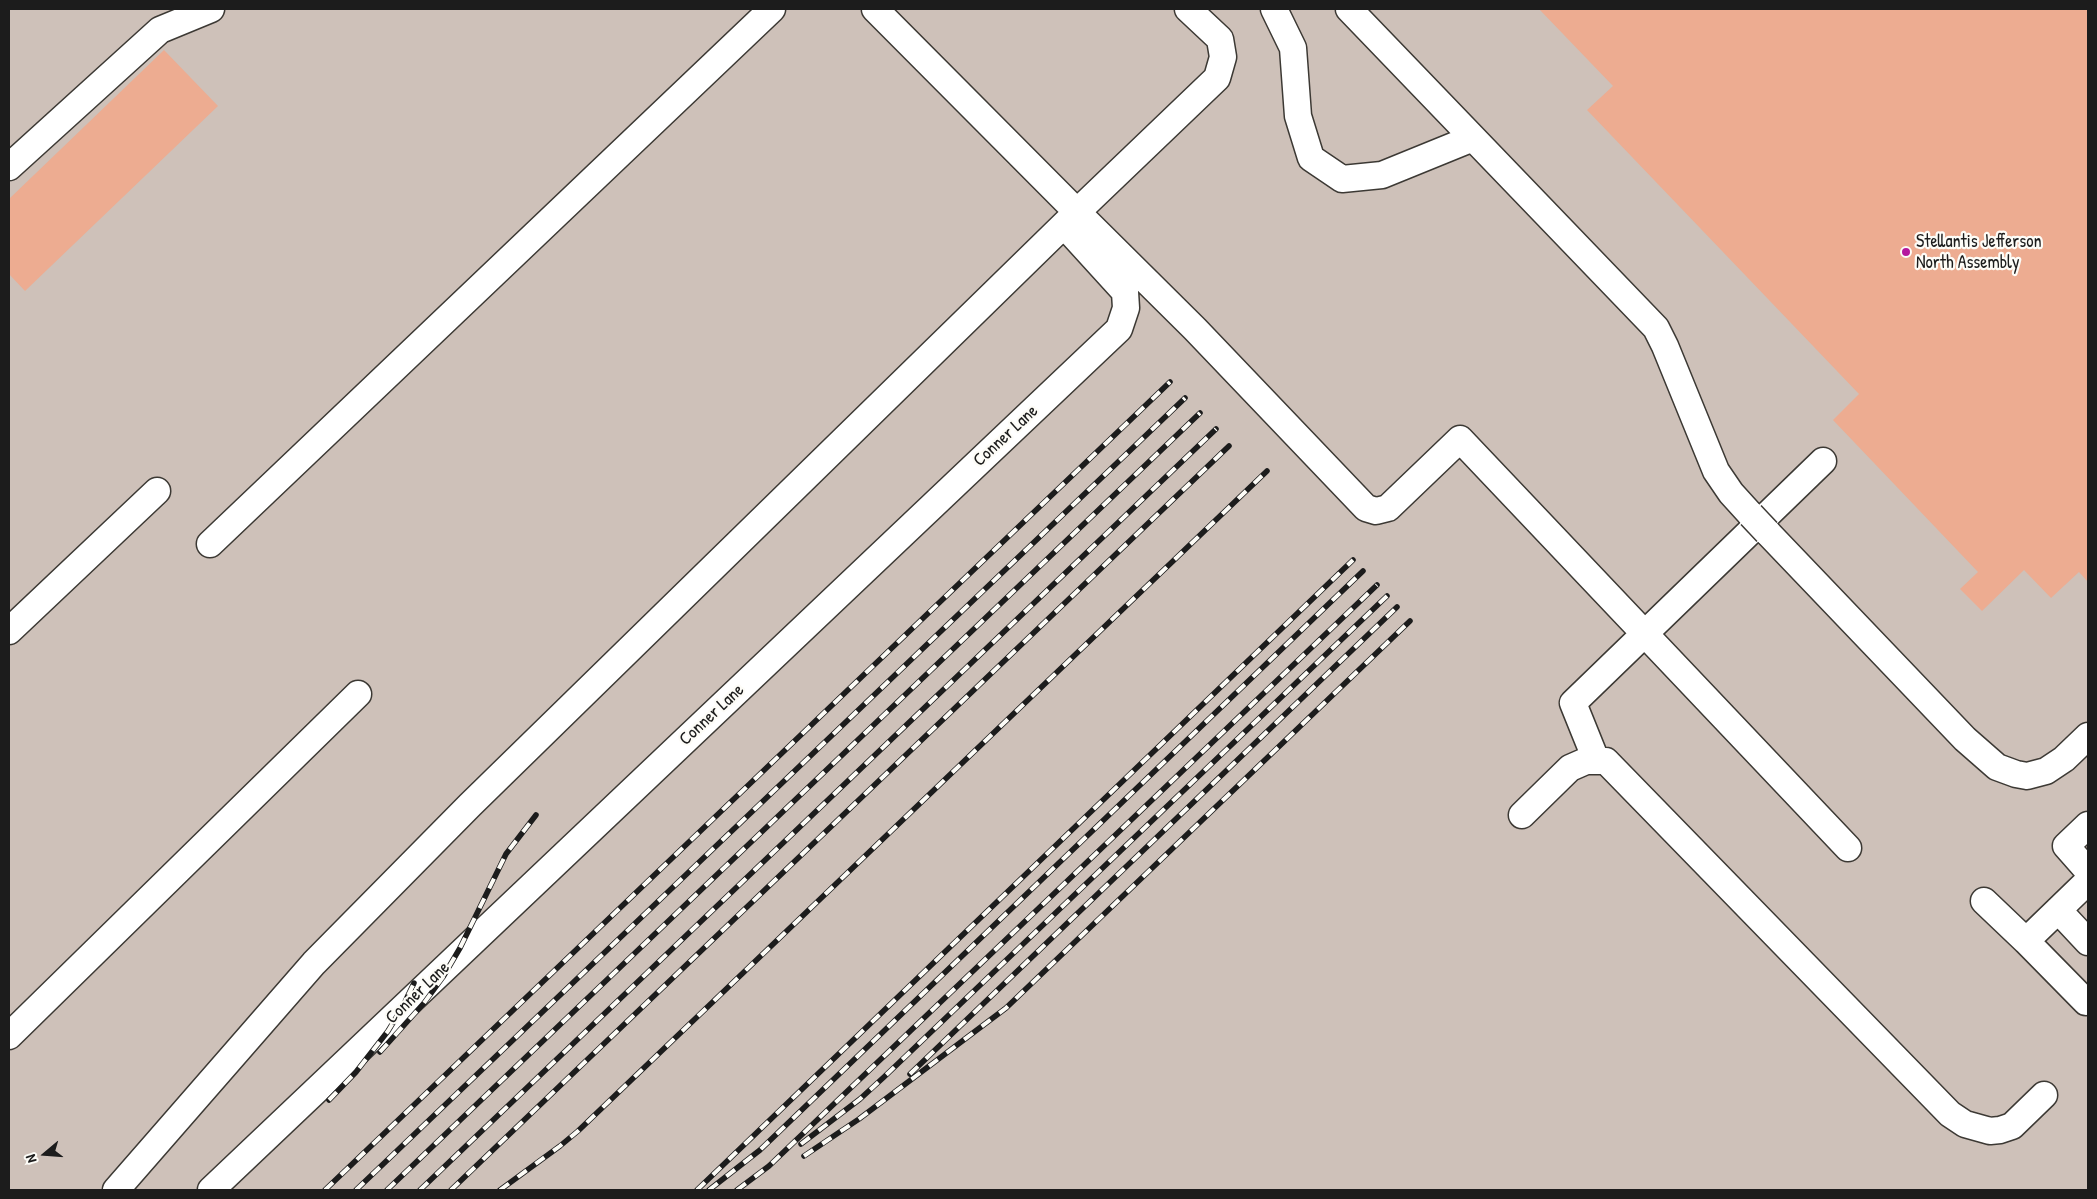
<!DOCTYPE html>
<style>
body{margin:0}
#map{position:relative;width:2097px;height:1199px;overflow:hidden;background:#f0ddbc;font-family:"Patrick Hand",sans-serif}
canvas{display:block}
.frame{position:absolute;inset:0;border:10px solid #1c1c1c;pointer-events:none}
.north{position:absolute;left:20px;top:1129px;width:50px;height:50px;-webkit-text-stroke:4px #fdfcf7;paint-order:stroke;rotate:252deg;font-size:14px;font-weight:700;line-height:20px;text-align:center;color:#1c1c1c}
.north::after{content:'';display:block;margin:auto;width:18px;height:22px;background:#1c1c1c;clip-path:polygon(50% 0,100% 100%,50% 72%,0 100%)}
</style>
<div id="map">
<canvas width="2097" height="1199"></canvas>
<div class="frame"></div>
<div class="north">N</div>
</div>
<script>
const context = document.querySelector('canvas').getContext('2d');
context.lineJoin = 'round';
function fillPath(path, color) { context.fillStyle = color; context.fill(path, 'evenodd'); }
const shape = rows => new Path2D(rows.map(r => 'M' + r).join(''));
function stroke(path, color, width, dash) { context.strokeStyle = color; context.lineWidth = width; context.lineCap = dash ? 'butt' : 'round'; context.setLineDash(dash || []); context.stroke(path); }
function label(font, color, halo, rows, align = 'center') {
  context.font = font + ' "Patrick Hand",sans-serif'; context.lineWidth = 4.5; context.setLineDash([]); context.textBaseline = 'middle'; context.strokeStyle = halo; context.fillStyle = color; for (const [text, x, y, turn = 0] of rows) {
    context.save(); context.translate(x, y); context.rotate((+turn || 0) * Math.PI / 180); context.textAlign = isNaN(turn) ? turn : align; if (halo) context.strokeText(text, 0, 0); context.fillText(text, 0, 0); context.restore();
  }
}
const industrial = shape([
 [9,9,2088,9,2088,1190,9,1190]
]);
const building = shape([
 [1539,9,2088,9,2088,582,2079,572,2051,598,2024,570,1982,611,1960,589,1978,572,1833,420,1859,394,1587,110,1613,86],
 [164,50,218,106,25,291,9,274,9,199]
]);
const minor = shape([
 [875,9,1077,212,1217,78,1223,57,1220,39,1188,9],
 [1274,9,1293,48,1298,116,1311,158,1342,179,1382,175,1473,138],
 [1349,9,1656,328,1665,346,1716,471,1731,493,1751,515],
 [9,167,160,30,211,9],
 [1767,532,1965,739,1997,767,2016,774,2027,776,2046,771,2064,759,2088,736],
 [210,544,772,9],
 [9,631,157,491],
 [1596,760,1573,703,1823,461],
 [1522,815,1570,768,1586,761,1606,761,1950,1114,1965,1124,1990,1131,2000,1130,2012,1126,2044,1095],
 [2088,825,2066,846,2088,871],
 [1984,901,2026,941,2088,881],
 [2058,910,2088,942],
 [2026,941,2086,1002,2088,1000],
 [9,1036,358,694],
 [116,1190,314,963,470,805,1077,212,1195,329,1366,508,1376,511,1388,508,1460,439,1848,848],
 [211,1190,1119,329,1126,308,1125,292,1064,225]
]);
const rail = shape([
 [380,1052,424,1003,443,977,460,948,506,854,536,815],
 [910,1074,1397,607],
 [329,1100,356,1072,388,1031,402,1008,414,983],
 [801,1144,860,1099,884,1077,1387,596],
 [804,1156,859,1119,1006,1008,1410,621],
 [325,1190,1170,382],
 [356,1190,1185,398],
 [387,1190,1200,413],
 [420,1190,1216,429],
 [451,1190,1229,446],
 [500,1190,560,1146,578,1131,1267,471],
 [697,1190,1353,560],
 [709,1190,760,1150,1363,571],
 [737,1190,769,1166,1377,585]
]);
const minorBridge = shape([
 [1751,515,1767,532]
]);
const markers = [
 [1906,252,5,"#b5179e"]
];
const poiNames = [
 ["Stellantis Jefferson",1916,242],
 ["North Assembly",1916,263]
];
const streetNames = [
 ["Conner Lane",1006,436,-43],
 ["Conner Lane",712,715,-43],
 ["Conner Lane",418,993,-44]
];
fillPath(industrial, '#cec1b9');
fillPath(building, '#edac91');
stroke(minor, '#3c3934', 29);
stroke(minor, '#fff', 26);
stroke(rail, '#1c1c1c', 5.5);
stroke(rail, '#fdfcf7', 4, [11]);
stroke(minorBridge, '#3c3934', 29, []);
stroke(minorBridge, '#fff', 26);
for (const [x, y, r, color] of markers) { const dot = new Path2D(); dot.arc(x, y, r, 0, 2 * Math.PI); context.fillStyle = color; context.fill(dot); stroke(dot, '#fdfcf7', 2); }
label('18px', '#1c1c1c', '#fdfcf7', poiNames, 'left');
label('18px', '#1c1c1c', '#fdfcf7', streetNames);
</script>
